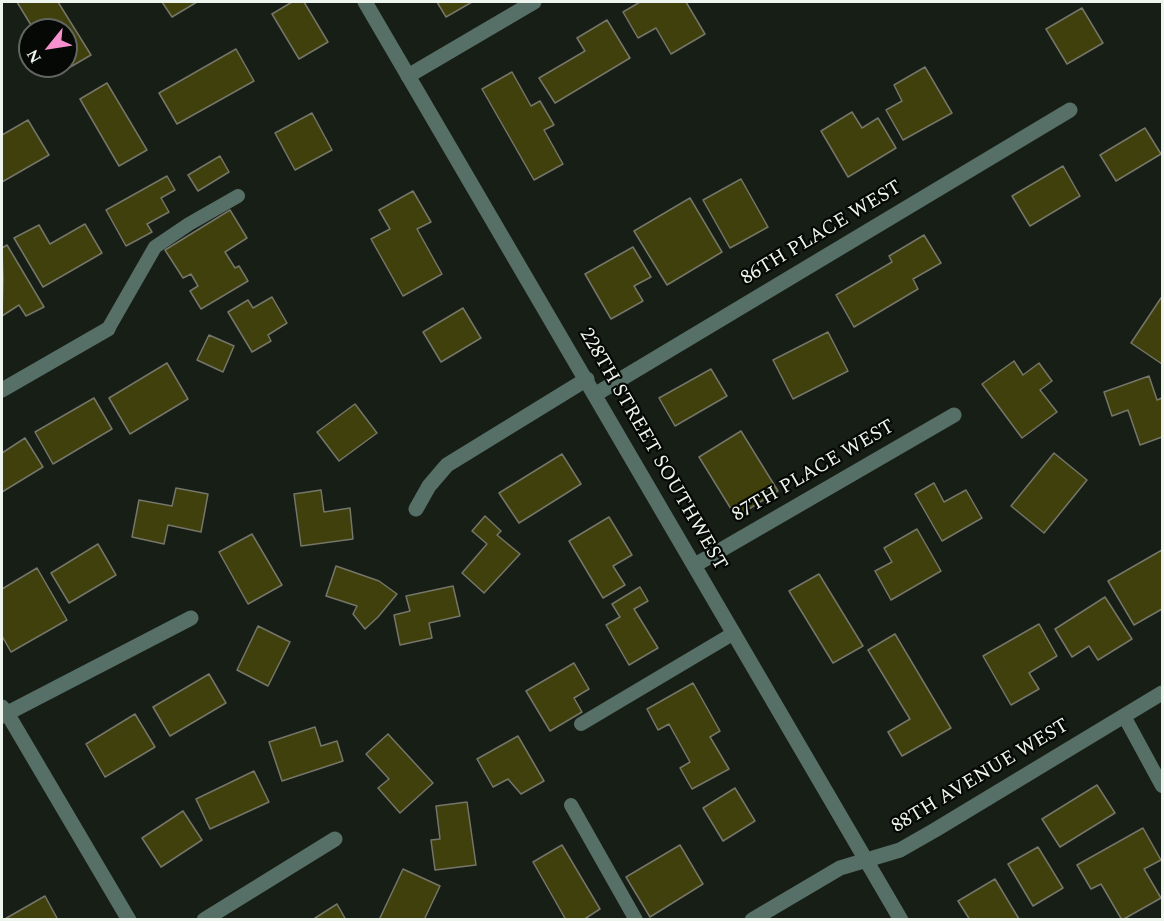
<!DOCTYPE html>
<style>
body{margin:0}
#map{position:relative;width:1164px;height:921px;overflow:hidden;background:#171e16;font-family:Spectral,serif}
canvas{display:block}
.frame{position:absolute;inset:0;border:3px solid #eef4ee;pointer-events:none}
.north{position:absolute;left:18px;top:18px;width:60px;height:60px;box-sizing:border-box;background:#050805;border:2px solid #626662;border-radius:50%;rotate:240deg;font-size:16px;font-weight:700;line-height:24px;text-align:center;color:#eef4ee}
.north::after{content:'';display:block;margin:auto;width:21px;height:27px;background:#f790ce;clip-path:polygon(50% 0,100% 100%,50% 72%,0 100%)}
</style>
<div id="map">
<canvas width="1164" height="921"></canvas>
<div class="frame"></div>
<div class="north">N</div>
</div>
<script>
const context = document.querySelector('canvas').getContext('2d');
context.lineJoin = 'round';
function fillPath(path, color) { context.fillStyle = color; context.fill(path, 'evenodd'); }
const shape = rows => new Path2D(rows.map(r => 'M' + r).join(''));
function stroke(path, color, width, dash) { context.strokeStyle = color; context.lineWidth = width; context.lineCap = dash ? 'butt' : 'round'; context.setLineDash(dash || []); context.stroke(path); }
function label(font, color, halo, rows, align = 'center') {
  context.font = font + ' Spectral,serif'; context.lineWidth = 4.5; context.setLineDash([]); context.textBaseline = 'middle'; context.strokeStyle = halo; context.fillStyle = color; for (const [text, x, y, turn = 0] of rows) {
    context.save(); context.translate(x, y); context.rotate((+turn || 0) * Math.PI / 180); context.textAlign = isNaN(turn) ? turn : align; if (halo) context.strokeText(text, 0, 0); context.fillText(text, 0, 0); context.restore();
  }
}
const building = shape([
 [17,2,58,2,91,55,60,73,56,66,66,66,66,30,34,30,17,2],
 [162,2,197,2,172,17,162,2],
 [292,2,304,2,328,42,299,59,272,14,292,2],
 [437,2,472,2,446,17,437,2],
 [640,2,686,2,705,34,671,54,656,28,638,38,623,12,640,2],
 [1082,8,1103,43,1067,64,1046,29,1082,8],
 [607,20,630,58,555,103,539,78,585,51,577,38,607,20],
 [236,49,254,81,177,124,159,93,236,49],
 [925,67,952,113,903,140,886,110,902,101,894,85,925,67],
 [512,72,531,106,540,101,554,125,544,130,563,164,534,180,482,89,512,72],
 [107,83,147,150,119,166,80,99,107,83],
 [852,112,862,128,878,118,896,148,848,177,821,131,852,112],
 [312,113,332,150,295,170,275,133,312,113],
 [28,120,49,155,2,182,2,135,28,120],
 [1145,128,1161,154,1116,181,1100,155,1145,128],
 [220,156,229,172,198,191,188,175,220,156],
 [1063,166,1080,196,1030,226,1012,196,1063,166],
 [167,176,175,190,161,198,169,212,147,224,152,232,126,246,106,210,167,176],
 [741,179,768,227,730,248,703,200,741,179],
 [413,191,431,222,417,229,442,274,403,296,371,239,390,229,379,210,413,191],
 [690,198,722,252,667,285,634,231,690,198],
 [230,210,247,238,225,252,235,268,239,266,248,281,201,309,190,291,198,286,191,274,183,278,165,250,230,210],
 [85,224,102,253,43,287,14,238,39,225,50,244,85,224],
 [924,235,941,263,913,279,918,289,854,327,836,295,892,262,889,256,924,235],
 [7,245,44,307,26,316,19,305,2,316,3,279,2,248,7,245],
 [633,247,651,277,634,286,643,301,611,319,585,274,633,247],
 [272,297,287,323,268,335,271,341,252,352,228,312,248,300,253,308,272,297],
 [1161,298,1162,299,1162,364,1131,343,1161,298],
 [463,308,481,338,441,362,423,332,463,308],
 [828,332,848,371,793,399,773,360,828,332],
 [209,335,234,346,223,372,197,360,209,335],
 [1014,361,1023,375,1039,363,1052,381,1040,390,1057,412,1022,438,982,384,1014,361],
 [167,363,188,399,130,434,109,398,167,363],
 [711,369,727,396,675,426,659,398,711,369],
 [1149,376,1157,400,1162,398,1162,437,1140,445,1128,410,1112,416,1104,392,1149,376],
 [94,398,112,429,53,464,35,432,94,398],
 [355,404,377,433,339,461,317,432,355,404],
 [741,431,778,491,736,517,699,457,741,431],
 [25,438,43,467,2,492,2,453,25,438],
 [1054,453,1087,480,1044,533,1011,506,1054,453],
 [562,454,581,484,519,523,499,493,562,454],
 [934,483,944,502,966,490,982,518,942,541,915,494,934,483],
 [176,488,208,494,201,532,168,525,164,544,132,537,139,500,172,506,176,488],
 [321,490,324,512,350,508,353,539,301,546,294,494,321,490],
 [485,516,501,531,497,535,520,554,484,593,462,573,487,544,472,531,485,516],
 [609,517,632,555,613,566,625,585,603,598,569,541,609,517],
 [917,529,941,571,891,600,875,571,892,562,884,548,917,529],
 [252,534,282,585,248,604,219,552,252,534],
 [98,544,116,575,69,603,51,573,98,544],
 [1162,550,1162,609,1134,625,1108,581,1162,550],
 [336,566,379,581,397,594,378,617,365,629,353,614,357,606,326,596,336,566],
 [37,568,67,620,11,652,2,636,2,589,37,568],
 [819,574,863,646,833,663,789,591,819,574],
 [453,586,460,616,429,623,432,638,400,645,394,615,410,611,406,596,453,586],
 [640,587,648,601,634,609,658,648,629,665,606,625,620,617,612,604,640,587],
 [1105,597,1132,639,1098,660,1089,646,1072,657,1055,629,1105,597],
 [1039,624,1057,656,1029,673,1039,689,1011,705,983,656,1039,624],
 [258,626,290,642,268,686,237,670,258,626],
 [895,634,951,728,902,756,888,732,910,719,868,650,895,634],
 [574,663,589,689,574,698,582,712,550,731,526,691,574,663],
 [209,674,226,703,170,736,153,707,209,674],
 [693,683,720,731,710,737,729,769,692,789,680,768,690,762,669,724,658,730,647,709,693,683],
 [135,714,155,747,105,777,86,744,135,714],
 [315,727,321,746,337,741,343,761,282,781,269,742,315,727],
 [388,734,433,783,400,813,378,788,389,779,366,754,388,734],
 [518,736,544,781,521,794,508,779,493,787,477,759,518,736],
 [254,771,269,802,210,829,196,799,254,771],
 [1097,785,1115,813,1060,847,1042,819,1097,785],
 [735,788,755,821,723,841,703,808,735,788],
 [467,802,476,865,435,870,431,840,440,839,436,806,467,802],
 [183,811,202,840,161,867,142,838,183,811],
 [1143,828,1161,860,1144,869,1161,898,1122,920,1101,884,1091,889,1077,865,1143,828],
 [562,845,600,909,583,920,566,920,533,862,562,845],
 [680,845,703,884,650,917,626,877,680,845],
 [1038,847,1063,888,1033,906,1008,864,1038,847],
 [403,869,440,886,424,920,379,920,403,869],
 [995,879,1019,919,970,920,958,901,995,879],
 [45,896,58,920,3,920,45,896],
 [337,904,346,920,312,920,337,904]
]);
const service = shape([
 [108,329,155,247,189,224,238,196],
 [1124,716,1162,786],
 [581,724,734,633],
 [571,805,636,920]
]);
const minor = shape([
 [408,76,534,2],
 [2,390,108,329],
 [596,394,1070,110],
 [416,509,429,486,447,465,587,379],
 [695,565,954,415],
 [2,707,7,713,129,920],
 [2,716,191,618],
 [204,920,335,839]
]);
const tertiary = shape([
 [365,2,901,920],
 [752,920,840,868,900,850,935,830,1162,693]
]);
const streetNames = [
 ["86TH PLACE WEST",822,234,-31],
 ["228TH STREET SOUTHWEST",652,450,60],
 ["87TH PLACE WEST",814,472,-30],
 ["88TH AVENUE WEST",981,777,-31]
];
fillPath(building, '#3f400b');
stroke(building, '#757669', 1.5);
stroke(service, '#566f67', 14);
stroke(minor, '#566f67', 15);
stroke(tertiary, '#566f67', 15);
label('20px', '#eef4ee', '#050805', streetNames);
</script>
